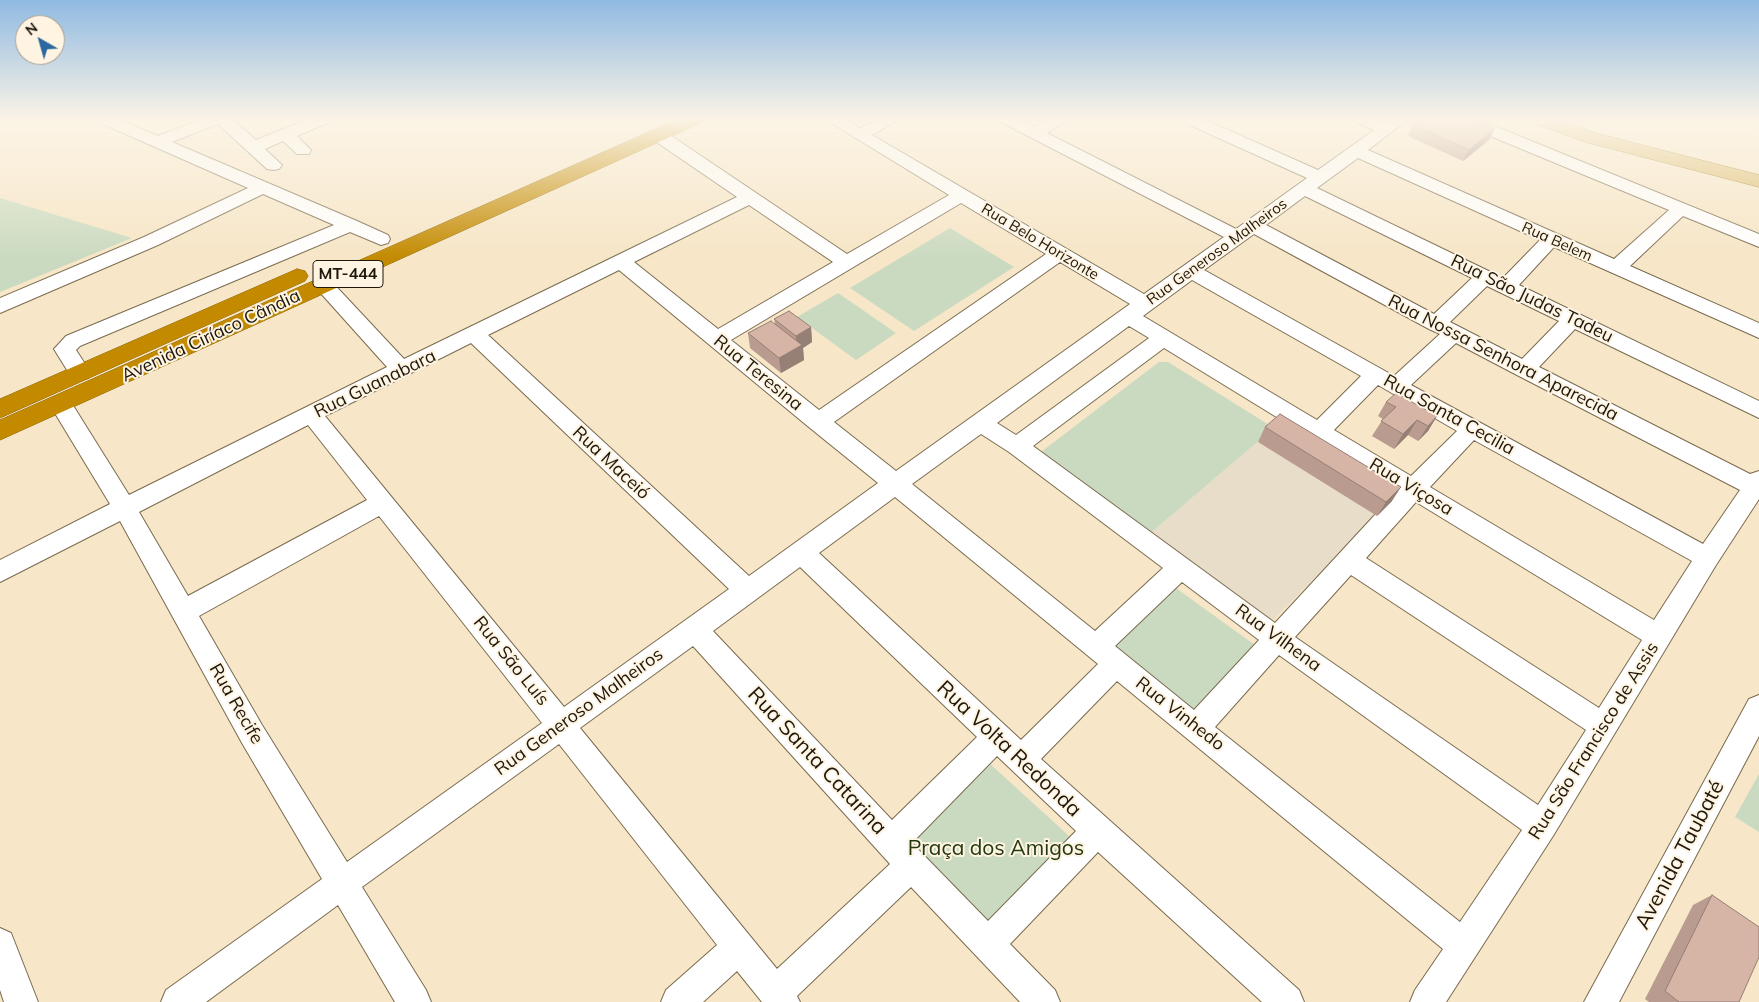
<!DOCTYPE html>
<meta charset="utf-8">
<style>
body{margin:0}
#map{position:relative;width:1759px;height:1002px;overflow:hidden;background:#f7e6c7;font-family:Mulish,sans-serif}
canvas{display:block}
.north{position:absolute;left:15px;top:15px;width:50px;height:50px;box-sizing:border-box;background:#fef4e1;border:1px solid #a49c8c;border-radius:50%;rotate:322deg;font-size:14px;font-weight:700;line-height:20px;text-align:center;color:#1d170c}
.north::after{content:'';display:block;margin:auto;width:18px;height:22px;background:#2b689f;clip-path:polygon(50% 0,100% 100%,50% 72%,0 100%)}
</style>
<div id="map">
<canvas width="1759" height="1002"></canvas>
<div class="north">N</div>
</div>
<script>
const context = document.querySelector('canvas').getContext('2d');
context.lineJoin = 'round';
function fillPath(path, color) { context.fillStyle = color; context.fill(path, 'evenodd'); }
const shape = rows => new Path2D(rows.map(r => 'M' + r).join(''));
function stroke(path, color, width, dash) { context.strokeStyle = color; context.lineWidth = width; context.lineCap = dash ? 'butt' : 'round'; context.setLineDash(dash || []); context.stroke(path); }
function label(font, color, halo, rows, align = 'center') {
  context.font = font + ' Mulish,sans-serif'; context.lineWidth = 4; context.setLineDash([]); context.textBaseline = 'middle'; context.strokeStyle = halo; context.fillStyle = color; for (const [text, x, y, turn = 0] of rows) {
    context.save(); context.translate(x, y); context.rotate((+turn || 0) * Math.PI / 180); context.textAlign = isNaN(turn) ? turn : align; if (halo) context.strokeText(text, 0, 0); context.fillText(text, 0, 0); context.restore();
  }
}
const education = shape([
 [1258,442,1377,516,1270,623,1147,536]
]);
const green = shape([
 [0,198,132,238,0,292],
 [950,228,1014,267,914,331,850,288],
 [838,293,896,333,856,360,797,317],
 [1159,362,1168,362,1274,428,1147,536,1037,455],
 [1173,586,1259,648,1192,721,1109,648],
 [988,762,1080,846,996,932,904,840],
 [1759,774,1759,832,1735,817]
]);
const minor = shape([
 [94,118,116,118,158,136,205,118,231,118,256,140,311,118,334,118,332,121,297,136,311,150,309,154,297,154,283,141,265,149,282,165,279,169,273,170,267,169,218,124,172,142,357,221,388,235,390,239,388,243,381,245,350,232,80,346,76,350,91,373,88,378,80,380,72,378,54,349,66,336,334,225,263,194,158,245,0,313,0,298,144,237,248,188,96,121,94,118],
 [823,118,843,118,860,128,881,118,902,118,872,135,1144,294,1224,237,999,121,997,118,1018,118,1034,127,1049,118,1069,118,1047,133,1236,229,1307,178,1181,121,1179,118,1201,118,1318,170,1374,130,1354,121,1352,118,1374,118,1385,123,1391,118,1410,118,1368,150,1614,259,1669,210,1454,121,1452,118,1475,118,1759,234,1759,247,1683,216,1630,266,1759,323,1759,338,1554,247,1519,285,1759,401,1759,418,1575,329,1539,367,1750,474,1759,471,1759,499,1716,565,1553,836,1446,1002,1410,1002,1415,990,1443,949,1117,681,1041,759,1299,990,1304,1002,1262,1002,1098,852,1010,944,1055,990,1060,1002,1020,1002,911,887,797,996,800,1002,762,1002,737,971,703,1002,661,1002,666,990,717,945,559,744,362,887,426,990,431,1002,395,1002,338,905,206,1002,161,1002,166,990,322,879,242,743,120,521,0,582,0,560,110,504,50,405,53,399,61,397,69,399,129,495,387,367,317,289,314,285,317,281,324,279,331,281,404,359,737,197,652,139,650,135,652,131,658,130,664,131,847,254,949,195,823,118],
 [1358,158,1540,240,1503,278,1317,188,1358,158],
 [1305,196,1472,278,1434,314,1266,225,1305,196],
 [961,203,1046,254,819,410,731,340,961,203],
 [749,205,833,262,718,329,634,262,749,205],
 [1254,234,1429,329,1440,334,1394,376,1204,270,1254,234],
 [1060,262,1130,304,896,471,834,422,1060,262],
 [619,270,810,428,878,483,749,576,488,335,619,270],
 [1192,280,1361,376,1317,420,1143,316,1192,280],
 [1487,286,1559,321,1522,359,1450,322,1487,286],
 [1129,326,1149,338,1016,435,997,423,1129,326],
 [471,343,729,589,564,707,325,416,471,343],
 [1456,343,1517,375,1740,490,1703,544,1411,385,1456,343],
 [1164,348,1397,491,1275,623,1033,446,1164,348],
 [1378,385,1457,431,1411,476,1334,430,1378,385],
 [308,425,367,500,188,596,139,512,308,425],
 [981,434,1009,452,1163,568,1095,631,912,484,981,434],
 [1474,440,1692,561,1654,620,1430,487,1474,440],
 [895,497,1098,664,1021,740,819,553,895,497],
 [1416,502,1642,640,1599,708,1366,558,1416,502],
 [379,516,542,723,347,862,262,725,199,616,379,516],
 [800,567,977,737,892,820,713,631,800,567],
 [1351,575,1586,730,1538,805,1295,637,1351,575],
 [1182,582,1259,640,1194,710,1115,646,1182,582],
 [693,646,890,864,777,969,580,728,693,646],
 [1279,655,1522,830,1460,922,1215,727,1279,655],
 [997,756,1076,831,988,921,912,843,997,756],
 [1759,695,1759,736,1619,1002,1584,1002,1749,699,1759,695],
 [0,928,11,933,38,1002,4,1002,0,990,0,928]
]);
const major = shape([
 [1528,118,1555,118,1599,134,1759,175,1759,187,1585,142,1530,122,1528,118]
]);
const highway = shape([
 [680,118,705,118,703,122,0,440,0,420,680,118],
 [297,269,305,271,308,276,305,281,0,418,0,399,297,269]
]);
const wall = shape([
 [1423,118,1477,118,1475,120,1489,140,1463,161,1408,136,1413,125],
 [774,319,811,327,812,342,803,348,804,360,781,373,750,348,748,333,775,323],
 [1386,402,1437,416,1428,431,1418,441,1408,435,1394,449,1372,436,1383,419,1378,416],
 [1265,427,1392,501,1377,516,1258,442],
 [1712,895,1739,1002,1649,1002,1645,999,1693,905]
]);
const shadedWall = shape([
 [1495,128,1489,140,1463,161,1469,150],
 [811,327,812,342,803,348,804,360,781,373,779,358,797,348,796,336],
 [1437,416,1428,431,1418,441,1428,426],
 [1417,420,1408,435,1394,449,1403,434],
 [1401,487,1392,501,1377,516,1386,502]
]);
const building = shape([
 [1423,118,1471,118,1495,128,1469,150,1413,125,1423,118],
 [789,311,811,327,796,336,774,319,789,311],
 [771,321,802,345,779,358,748,333,771,321],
 [1396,393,1437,416,1428,426,1417,420,1403,434,1381,421,1396,407,1386,402,1396,393],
 [1280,414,1401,487,1386,502,1265,427,1280,414],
 [1712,895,1759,927,1759,957,1739,1002,1679,1002,1665,991,1712,895]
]);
const farStreetnames = [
 ["Rua Belo Horizonte",1040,242,31],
 ["Rua Belem",1557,242,24],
 ["Rua Generoso Malheiros",1217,252,-36]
];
const shields = [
 [348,274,70]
];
const shieldNames = [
 ["MT-444",348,274]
];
const streetNames = [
 ["Rua São Judas Tadeu",1532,299,26],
 ["Avenida Ciríaco Cândia",211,336,-25],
 ["Rua Nossa Senhora Aparecida",1503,358,27],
 ["Rua Teresina",758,373,39],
 ["Rua Guanabara",375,384,-26],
 ["Rua Santa Cecilia",1449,415,29],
 ["Rua Maceió",611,463,43],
 ["Rua Viçosa",1411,487,31],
 ["Rua Vilhena",1278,638,36],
 ["Rua São Luís",511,661,51],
 ["Rua Recife",236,704,60],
 ["Rua Generoso Malheiros",579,712,-36],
 ["Rua Vinhedo",1180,714,38],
 ["Rua São Francisco de Assis",1594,741,-58]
];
const nearStreetnames = [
 ["Rua Volta Redonda",1009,749,43],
 ["Rua Santa Catarina",817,761,47],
 ["Avenida Taubaté",1680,855,-62]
];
const nearParknames = [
 ["Praça dos Amigos",996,849]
];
fillPath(education, '#e8ddc8');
fillPath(green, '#cadac0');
stroke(minor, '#7a6b4f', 2);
stroke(major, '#896204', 1);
stroke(highway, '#896204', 1);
fillPath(minor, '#fff');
fillPath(major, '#dbb966');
fillPath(highway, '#c38a00');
fillPath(wall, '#b99c8f');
fillPath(shadedWall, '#967f74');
fillPath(building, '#d7b5a6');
stroke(building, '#967f74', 1);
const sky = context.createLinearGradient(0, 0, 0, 259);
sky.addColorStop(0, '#90bae2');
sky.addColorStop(0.46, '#fbf4e6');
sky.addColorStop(1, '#fbf4e600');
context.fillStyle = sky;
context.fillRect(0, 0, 1759, 259);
label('15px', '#1d170c', '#fef4e1', farStreetnames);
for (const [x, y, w] of shields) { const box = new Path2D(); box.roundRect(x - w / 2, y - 13.5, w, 27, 4); context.fillStyle = '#fef4e1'; context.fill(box); stroke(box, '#1d170c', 1); }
label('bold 16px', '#1d170c', null, shieldNames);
label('18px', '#1d170c', '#fef4e1', streetNames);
label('21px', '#1d170c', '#fef4e1', nearStreetnames);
label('21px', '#23390f', '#fef4e1', nearParknames);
</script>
